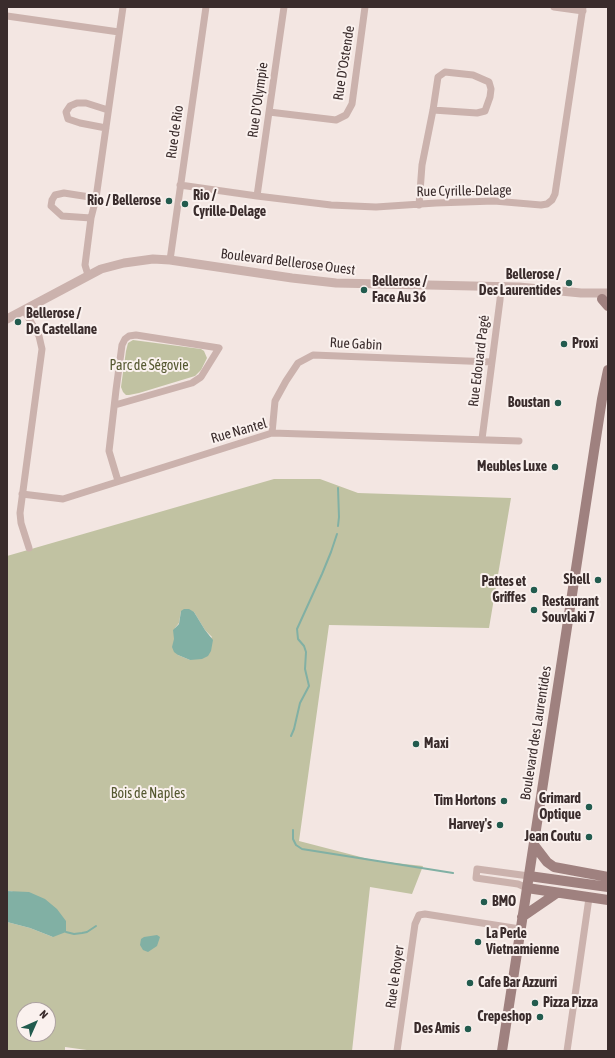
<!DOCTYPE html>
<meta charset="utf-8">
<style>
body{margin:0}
#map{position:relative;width:615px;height:1058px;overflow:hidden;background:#f3e6e2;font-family:"Asap Condensed",sans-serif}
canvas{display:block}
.frame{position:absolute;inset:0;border:8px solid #3a2c2c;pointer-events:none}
.north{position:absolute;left:16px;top:1002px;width:40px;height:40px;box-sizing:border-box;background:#faf1ee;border:1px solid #ada2a0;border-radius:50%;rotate:45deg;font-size:11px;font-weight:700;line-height:16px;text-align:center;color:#3a2c2c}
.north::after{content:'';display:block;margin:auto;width:14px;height:18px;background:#225b4e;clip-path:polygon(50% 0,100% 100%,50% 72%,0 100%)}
</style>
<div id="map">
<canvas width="615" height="1058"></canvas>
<div class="frame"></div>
<div class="north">N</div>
</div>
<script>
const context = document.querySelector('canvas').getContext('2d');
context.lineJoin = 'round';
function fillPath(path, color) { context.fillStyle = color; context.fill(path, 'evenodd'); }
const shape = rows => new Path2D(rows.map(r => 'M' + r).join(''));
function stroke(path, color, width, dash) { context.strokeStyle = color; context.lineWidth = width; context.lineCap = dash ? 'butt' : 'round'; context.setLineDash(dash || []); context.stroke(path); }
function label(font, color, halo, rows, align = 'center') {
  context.font = font + ' "Asap Condensed",sans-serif'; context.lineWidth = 4; context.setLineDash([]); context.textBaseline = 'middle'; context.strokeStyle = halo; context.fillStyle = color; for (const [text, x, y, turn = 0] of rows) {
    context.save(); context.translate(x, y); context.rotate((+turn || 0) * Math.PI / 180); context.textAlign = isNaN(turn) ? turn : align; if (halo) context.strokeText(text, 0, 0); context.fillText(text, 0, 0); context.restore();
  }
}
const green = shape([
 [133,340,201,349,204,351,207,358,201,370,195,376,139,393,129,395,126,395,123,392,121,387,126,351,128,343],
 [274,479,320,479,358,493,511,498,489,628,329,625,299,841,376,861,423,866,412,894,370,887,352,1051,94,1051,65,1047,65,1051,7,1051,7,922,30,928,53,937,12,891,7,891,7,556],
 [181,611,194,612,205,630,212,637,190,660,178,655,174,639,175,628,179,623],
 [24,1010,48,1010,48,1034,24,1034]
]);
const water = shape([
 [184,609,189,609,194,612,205,630,213,640,211,651,208,656,202,659,190,660,178,655,174,652,172,647,174,639,173,630,179,624,181,611],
 [7,891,29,892,45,899,57,909,66,921,66,932,53,937,30,928,7,922],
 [157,935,160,937,157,946,148,952,143,950,140,945,141,939,144,937]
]);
const stream = shape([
 [338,526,339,517,338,488],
 [291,736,294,729,300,703,309,686,305,669,306,652,304,646,298,639,297,629,322,574,331,552,337,534],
 [293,830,293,839,296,845,302,849,453,873],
 [66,932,74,934,82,933,87,932,96,926]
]);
const minor = shape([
 [554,7,583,11],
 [7,16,119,32],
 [269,112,336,120,346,115,352,104,365,7],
 [106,128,80,123,68,119,66,112,70,106,77,103,86,103,108,110],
 [180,185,257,196,331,205,376,207,436,203,494,201,541,205,547,204,552,200,555,194,583,7],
 [257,196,284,7],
 [419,205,422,165,433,110,438,77,445,72,473,75,489,82,491,89,490,97,485,111,477,113,433,110],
 [91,218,62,216,51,206,52,200,55,195,64,193,96,198],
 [170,260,206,7],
 [88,275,85,265,91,218,96,198,123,7],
 [24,310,39,336,42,349,20,513,21,523,29,548],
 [115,405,192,383,201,377,219,348,136,335,129,336,125,339,122,345,116,390,109,451,118,481],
 [272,433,275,401,286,381,298,363,313,355,492,362],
 [482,439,500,300,501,286],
 [22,494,63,499,272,433,519,441],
 [527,888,518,884,476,878,477,869,529,876],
 [397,1051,415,924,419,915,425,914,520,929],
 [567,1051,589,898]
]);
const tertiary = shape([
 [7,319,101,269,124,263,153,259,170,260,292,278,336,283,519,287,581,293,608,293]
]);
const secondary = shape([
 [602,299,608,306],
 [534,845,547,862,554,867,608,877],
 [529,876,608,887],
 [527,888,608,900],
 [522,917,557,893],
 [502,1051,602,399,608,370]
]);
const markers = [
 [169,201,4,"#225b4e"],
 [185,204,4,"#225b4e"],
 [569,283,4,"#225b4e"],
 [364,290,4,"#225b4e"],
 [18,322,4,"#225b4e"],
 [564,344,4,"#225b4e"],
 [558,403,4,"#225b4e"],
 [555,467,4,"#225b4e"],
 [598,580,4,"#225b4e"],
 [534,590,4,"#225b4e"],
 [534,610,4,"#225b4e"],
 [416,744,4,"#225b4e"],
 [504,801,4,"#225b4e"],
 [589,807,4,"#225b4e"],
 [500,825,4,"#225b4e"],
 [589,837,4,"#225b4e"],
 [484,902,4,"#225b4e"],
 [478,942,4,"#225b4e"],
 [470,983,4,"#225b4e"],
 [535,1003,4,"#225b4e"],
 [540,1017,4,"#225b4e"],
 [468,1029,4,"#225b4e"]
];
const streetNames = [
 ["Rue D'Ostende",344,63,-81],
 ["Rue D'Olympie",258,100,-82],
 ["Rue de Rio",175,132,-82],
 ["Rue Cyrille-Delage",464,191,-1],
 ["Boulevard Bellerose Ouest",288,262,7],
 ["Rue Gabin",356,344,3],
 ["Rue Edouard Pagé",479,361,-83],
 ["Rue Nantel",239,431,-16],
 ["Boulevard des Laurentides",536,733,-81],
 ["Rue le Royer",395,977,-82]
];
const poiNames = [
 ["Rio /",193,196,"left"],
 ["Cyrille-Delage",193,212,"left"],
 ["Rio / Bellerose",161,201],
 ["Bellerose /",561,275],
 ["Des Laurentides",561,291],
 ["Bellerose /",372,282,"left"],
 ["Face Au 36",372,298,"left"],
 ["Bellerose /",26,314,"left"],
 ["De Castellane",26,330,"left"],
 ["Proxi",572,344,"left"],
 ["Boustan",550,403],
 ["Meubles Luxe",547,467],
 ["Shell",590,580],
 ["Pattes et",526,582],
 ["Griffes",526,598],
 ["Restaurant",542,602,"left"],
 ["Souvlaki 7",542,618,"left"],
 ["Maxi",424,744,"left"],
 ["Grimard",581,799],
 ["Optique",581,815],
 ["Tim Hortons",496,801],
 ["Harvey's",492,825],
 ["Jean Coutu",581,837],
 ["BMO",492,902,"left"],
 ["La Perle",486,934,"left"],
 ["Vietnamienne",486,950,"left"],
 ["Cafe Bar Azzurri",478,983,"left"],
 ["Pizza Pizza",543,1003,"left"],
 ["Crepeshop",532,1017],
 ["Des Amis",460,1029]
];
const parkNames = [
 ["Parc de Ségovie",149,366],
 ["Bois de Naples",148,794]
];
fillPath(green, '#c1c2a2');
fillPath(water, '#81b0a4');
stroke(stream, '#81b0a4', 2);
stroke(minor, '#cbb2ad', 7);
stroke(tertiary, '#cbb2ad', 9);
stroke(secondary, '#9f817f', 10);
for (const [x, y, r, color] of markers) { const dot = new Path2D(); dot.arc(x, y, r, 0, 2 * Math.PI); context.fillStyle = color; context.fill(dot); stroke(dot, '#faf1ee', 1.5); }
label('14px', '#3a2c2c', '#faf1ee', streetNames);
label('bold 14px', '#3a2c2c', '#faf1ee', poiNames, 'right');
label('14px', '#555830', '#faf1ee', parkNames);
</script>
